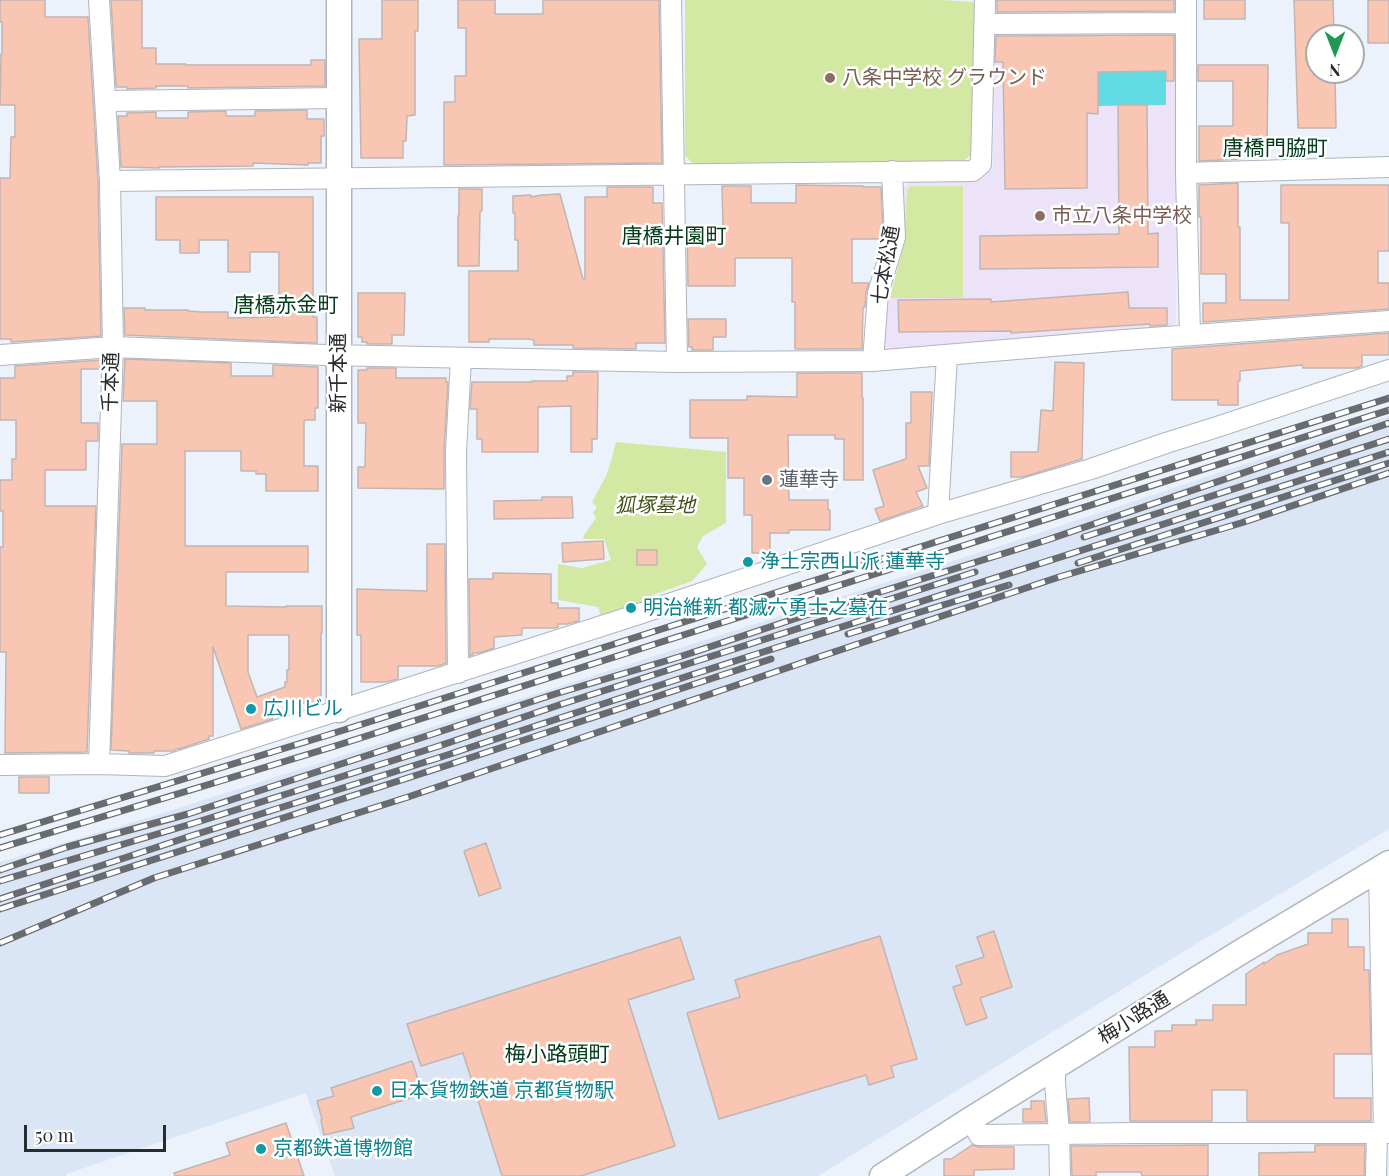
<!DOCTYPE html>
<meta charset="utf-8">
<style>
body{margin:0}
#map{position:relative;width:1389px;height:1176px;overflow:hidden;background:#ebf2fc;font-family:"Playfair Display",serif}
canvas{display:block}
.north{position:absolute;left:1305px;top:24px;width:60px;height:60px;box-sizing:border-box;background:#fff;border:2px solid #a9abac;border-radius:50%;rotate:180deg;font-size:16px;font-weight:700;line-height:24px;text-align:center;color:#292c2f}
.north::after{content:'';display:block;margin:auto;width:21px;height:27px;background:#229752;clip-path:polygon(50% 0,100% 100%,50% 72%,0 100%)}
.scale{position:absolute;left:24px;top:1125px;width:142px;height:27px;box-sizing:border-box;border:3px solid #292c2f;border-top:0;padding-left:8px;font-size:18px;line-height:21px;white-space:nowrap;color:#292c2f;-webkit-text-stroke:4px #fff;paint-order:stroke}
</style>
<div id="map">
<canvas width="1389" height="1176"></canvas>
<div class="north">N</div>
<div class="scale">50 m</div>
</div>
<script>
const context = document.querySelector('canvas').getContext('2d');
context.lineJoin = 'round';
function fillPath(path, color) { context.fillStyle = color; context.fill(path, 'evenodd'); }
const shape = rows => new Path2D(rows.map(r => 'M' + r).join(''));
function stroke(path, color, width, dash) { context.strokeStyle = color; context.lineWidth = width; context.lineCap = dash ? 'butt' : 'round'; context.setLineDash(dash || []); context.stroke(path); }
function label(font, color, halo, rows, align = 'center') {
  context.font = font + ' "Playfair Display","Noto Sans JP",serif'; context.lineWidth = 5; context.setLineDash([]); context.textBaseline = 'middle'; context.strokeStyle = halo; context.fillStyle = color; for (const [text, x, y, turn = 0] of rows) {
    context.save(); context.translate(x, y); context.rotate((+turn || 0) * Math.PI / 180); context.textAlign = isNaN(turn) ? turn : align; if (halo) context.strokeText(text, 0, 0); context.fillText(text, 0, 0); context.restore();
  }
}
const built = shape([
 [1389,416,1389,829,1191,947,818,1176,335,1176,306,1093,66,1174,66,1176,0,1176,0,862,150,817,1009,543]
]);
const education = shape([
 [995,62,1177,62,1176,323,1167,329,891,350,882,345,885,309,890,298,904,244,904,188,910,182,979,181,993,168]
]);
const green = shape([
 [685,0,940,0,975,2,973,154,963,161,694,164,685,156],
 [911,186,963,186,963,298,890,298,904,244,907,190],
 [616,442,726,452,726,523,703,536,697,547,707,564,692,581,653,595,654,601,601,616,598,607,558,600,558,564,582,568,611,560,604,539,583,539,584,535,596,518,593,513,597,507,592,502,606,476,611,461]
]);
const water = shape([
 [1166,71,1166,105,1098,106,1098,72]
]);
const building = shape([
 [0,0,45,0,45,17,88,17,98,181,101,336,11,342,11,339,0,339,0,178,10,178,11,137,15,137,15,105,0,105,1,54,2,54,2,22,0,22,0,0],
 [111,0,142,0,142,48,156,48,156,64,186,64,186,65,311,65,311,60,325,60,325,86,188,88,188,86,156,86,156,88,127,89,127,87,116,87,111,0],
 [382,0,418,0,418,31,415,31,415,115,407,116,406,141,403,141,403,158,361,158,359,39,382,39,382,0],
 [458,0,495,0,495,14,543,14,543,0,659,0,662,163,444,165,444,102,455,102,455,76,466,76,466,28,458,28,458,0],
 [997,0,1174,0,1174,11,997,12,997,0],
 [1204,0,1245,0,1245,19,1204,19,1204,0],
 [1294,0,1333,0,1334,36,1317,36,1317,72,1335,72,1336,128,1298,128,1294,0],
 [1368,0,1389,0,1389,43,1368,43,1368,0],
 [1174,35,1174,81,1166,81,1166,71,1098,72,1098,114,1087,113,1087,188,1005,189,1003,62,995,62,996,36,1174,35],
 [1198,65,1268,65,1267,150,1241,150,1241,159,1199,161,1199,126,1233,126,1233,81,1198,81,1198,65],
 [1118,105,1147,105,1148,234,1158,233,1158,267,980,269,980,236,1119,234,1118,105],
 [307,110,307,119,324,119,324,136,321,136,321,163,308,163,308,165,253,163,253,166,159,167,159,168,121,167,118,116,127,116,127,113,156,112,156,118,188,118,188,112,226,111,226,116,255,116,255,111,307,110],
 [1238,183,1238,227,1240,227,1240,300,1289,300,1289,223,1281,223,1281,185,1389,185,1389,251,1378,251,1378,283,1389,283,1389,309,1203,322,1203,303,1226,303,1226,274,1201,274,1201,217,1199,217,1199,185,1238,183],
 [796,185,863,186,863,187,881,187,883,235,882,239,852,239,852,283,869,283,866,292,865,307,863,307,862,349,795,349,795,302,792,302,792,258,735,258,735,286,688,286,687,227,723,227,722,186,751,186,751,203,796,203,796,185],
 [607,187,653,187,653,203,662,203,665,343,636,343,636,349,573,348,573,345,534,345,534,340,529,339,489,339,489,342,469,342,469,271,518,271,518,240,515,240,515,213,513,213,513,196,531,195,531,197,542,195,560,194,583,279,585,279,585,197,607,197,607,187],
 [459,189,482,189,482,211,480,211,479,266,458,266,458,216,459,216,459,189],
 [156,197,313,197,313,317,317,317,317,343,125,335,124,308,145,308,145,310,188,310,188,311,202,312,228,312,228,318,279,317,279,252,250,252,250,272,228,272,228,240,199,240,199,253,180,253,180,240,156,240,156,197],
 [1128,292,1129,308,1167,308,1167,325,1150,326,1150,324,1011,333,1011,331,899,332,898,300,991,299,991,302,1128,292],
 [358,293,405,293,404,335,392,335,392,344,367,344,367,342,362,342,362,337,358,337,358,293],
 [688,319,726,319,726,337,713,337,713,350,692,350,692,347,689,347,688,319],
 [1389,333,1389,355,1362,355,1362,366,1357,368,1303,368,1302,365,1240,371,1240,381,1238,381,1238,405,1218,405,1218,400,1172,400,1172,349,1389,333],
 [125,359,231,363,231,376,273,376,273,365,318,367,318,408,315,408,315,420,305,420,304,422,304,466,318,466,318,491,266,491,266,474,256,474,256,471,241,471,241,451,185,451,185,546,308,546,308,572,226,572,226,606,286,607,286,606,322,606,322,633,321,633,321,703,268,704,273,719,241,729,213,647,213,736,209,736,209,739,179,749,176,749,174,751,154,751,154,753,129,753,129,751,111,750,122,444,157,444,157,401,123,401,125,359],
 [248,635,289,635,289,670,287,670,287,682,285,682,285,687,257,697,248,672,248,635],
 [101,360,100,369,81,369,81,423,98,423,98,441,86,441,86,470,45,470,45,506,96,506,87,752,5,753,6,652,0,652,0,547,3,547,3,511,0,511,0,480,12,480,12,459,16,459,16,420,0,420,0,378,15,378,15,366,101,360],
 [1055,362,1084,363,1082,459,1023,477,1011,477,1011,452,1038,452,1041,410,1053,411,1055,362],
 [367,368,396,368,396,378,446,378,446,382,448,382,444,451,444,489,358,488,358,467,365,467,366,423,358,423,358,370,367,370,367,368],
 [573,372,598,372,597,439,592,439,592,452,571,452,571,406,538,407,538,452,482,452,482,439,477,439,477,409,470,409,472,382,532,382,532,381,567,381,567,376,573,376,573,372],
 [797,373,862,373,862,398,863,398,863,480,844,480,844,439,835,439,835,435,788,435,789,500,828,500,828,510,830,510,830,530,789,530,789,533,770,533,770,553,752,553,752,515,744,515,744,478,728,478,728,438,690,438,690,400,747,400,747,396,797,397,797,373],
 [911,392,932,392,929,466,918,466,927,488,916,492,923,506,880,521,875,509,884,506,873,470,906,459,906,423,911,423,911,392],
 [542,497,572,497,573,518,494,519,494,501,542,500,542,497],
 [603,541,604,559,563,562,562,543,603,541],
 [427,544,445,544,446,663,438,666,398,666,398,679,386,682,361,682,361,635,357,635,357,589,427,591,427,544],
 [637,550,657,550,657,565,637,565,637,550],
 [493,573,551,574,551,603,558,603,558,608,579,608,579,621,567,624,558,624,558,627,556,628,522,628,522,635,494,637,494,648,479,653,473,653,473,655,470,656,469,579,493,579,493,573],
 [19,777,49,777,49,793,19,793,19,777],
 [486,843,501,888,479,896,464,851,486,843],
 [1332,919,1348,919,1348,947,1364,947,1364,970,1369,970,1371,1054,1334,1054,1334,1098,1371,1098,1371,1121,1247,1121,1247,1090,1212,1090,1212,1121,1130,1121,1129,1047,1155,1047,1155,1031,1172,1031,1172,1025,1196,1025,1196,1020,1213,1020,1213,1005,1246,1005,1246,974,1264,962,1264,964,1277,955,1308,944,1308,933,1332,933,1332,919],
 [994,931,1012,987,980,998,987,1018,966,1025,953,987,962,984,956,966,984,957,977,937,994,931],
 [880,936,917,1059,891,1066,894,1077,869,1085,866,1075,719,1119,687,1013,740,997,735,980,880,936],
 [680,937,694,979,628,1000,675,1146,581,1176,502,1176,463,1053,421,1066,407,1024,680,937],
 [412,1061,423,1094,351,1117,354,1128,324,1135,321,1120,322,1119,317,1101,334,1096,331,1088,412,1061],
 [1089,1098,1090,1122,1070,1122,1068,1099,1089,1098],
 [1031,1101,1044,1101,1046,1122,1023,1122,1023,1109,1031,1109,1031,1101],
 [286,1123,304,1176,175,1176,174,1173,230,1155,226,1143,286,1123],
 [972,1145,979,1147,1014,1147,1014,1169,974,1170,974,1176,944,1176,944,1159,951,1159,972,1145],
 [1208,1145,1208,1176,1142,1176,1141,1172,1096,1172,1096,1176,1072,1176,1071,1146,1208,1145],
 [1315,1145,1365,1145,1364,1176,1259,1176,1259,1153,1315,1152,1315,1145]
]);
const minor = shape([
 [99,0,110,181,113,347,99,764],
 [671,0,677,362],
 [1186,0,1186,173,1190,335],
 [984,24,1186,23],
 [105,101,339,98],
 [1186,173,1389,167],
 [110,181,973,171,981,164,985,0],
 [0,355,113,347,326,355,677,362,873,361,1124,340,1389,321],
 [873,361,878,293,895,237,892,171],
 [938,514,947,355],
 [458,673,456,452,461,358],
 [0,765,99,764,165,766,636,615,938,514,1091,469,1166,443,1214,428,1389,370],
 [1379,869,1384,1132],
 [1055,1066,1055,1083,1059,1133,1060,1176],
 [971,1119,979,1135,1137,1133,1389,1133],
 [1376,1176,1377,1132]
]);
const tertiary = shape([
 [339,0,339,710],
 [882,1176,971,1119,1239,953,1389,863]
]);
const rail = shape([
 [1084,537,1389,439],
 [1078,563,1389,463],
 [848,634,1009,585],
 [0,835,328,735,1389,398],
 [0,848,332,747,1389,410],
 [0,870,67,847,188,814,555,694,679,657,803,616,1047,540,1389,423],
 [0,881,191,824,439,746,559,705,975,572],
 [0,899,194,835,438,758,688,676,1389,452],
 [0,909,445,766,771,659],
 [0,943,154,878,408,797,819,657,1059,577,1241,523,1389,473]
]);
const markers = [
 [830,78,6,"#8d6e63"],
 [1040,216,6,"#8d6e63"],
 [767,480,6,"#6b7280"],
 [748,562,6,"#0f9aa8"],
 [631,608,6,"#0f9aa8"],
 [251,709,6,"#0f9aa8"],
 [377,1091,6,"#0f9aa8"],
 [261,1149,6,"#0f9aa8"]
];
const educationNames = [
 ["八条中学校 グラウンド",842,78],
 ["市立八条中学校",1052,216]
];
const streetNames = [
 ["七本松通",886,265,-80],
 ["新千本通",339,373,-90],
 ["千本通",111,382,-88],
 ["梅小路通",1134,1018,-32]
];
const worshipNames = [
 ["蓮華寺",779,480]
];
const parkNames = [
 ["狐塚墓地",655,506]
];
const cultureNames = [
 ["浄土宗西山派 蓮華寺",760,562],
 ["明治維新 都滅六勇士之墓在",643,608],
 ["広川ビル",263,709],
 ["日本貨物鉄道 京都貨物駅",389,1091],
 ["京都鉄道博物館",273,1149]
];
const neighbourhoodNames = [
 ["唐橋門脇町",1275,148],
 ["唐橋井園町",674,236],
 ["唐橋赤金町",286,305],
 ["梅小路頭町",557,1054]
];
fillPath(built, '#dae5f6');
fillPath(education, '#ece3f8');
fillPath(green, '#d3e8a2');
fillPath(water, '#63dbe5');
fillPath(building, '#fac6b4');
stroke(building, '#c1b5b1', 1.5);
stroke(minor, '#afb5bf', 22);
stroke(tertiary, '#afb5bf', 27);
stroke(minor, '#fff', 20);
stroke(tertiary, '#fff', 24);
stroke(rail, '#686c71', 7);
stroke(rail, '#fff', 4.5, [14]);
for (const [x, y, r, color] of markers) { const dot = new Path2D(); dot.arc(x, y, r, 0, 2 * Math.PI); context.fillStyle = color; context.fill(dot); stroke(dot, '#fff', 2); }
label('20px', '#785e54', '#fff', educationNames, 'left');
label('20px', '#292c2f', '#fff', streetNames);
label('20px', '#5b616d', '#fff', worshipNames, 'left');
label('italic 20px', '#445219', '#fff', parkNames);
label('20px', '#0d838f', '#fff', cultureNames, 'left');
label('21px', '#013b1a', '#fff', neighbourhoodNames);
</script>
